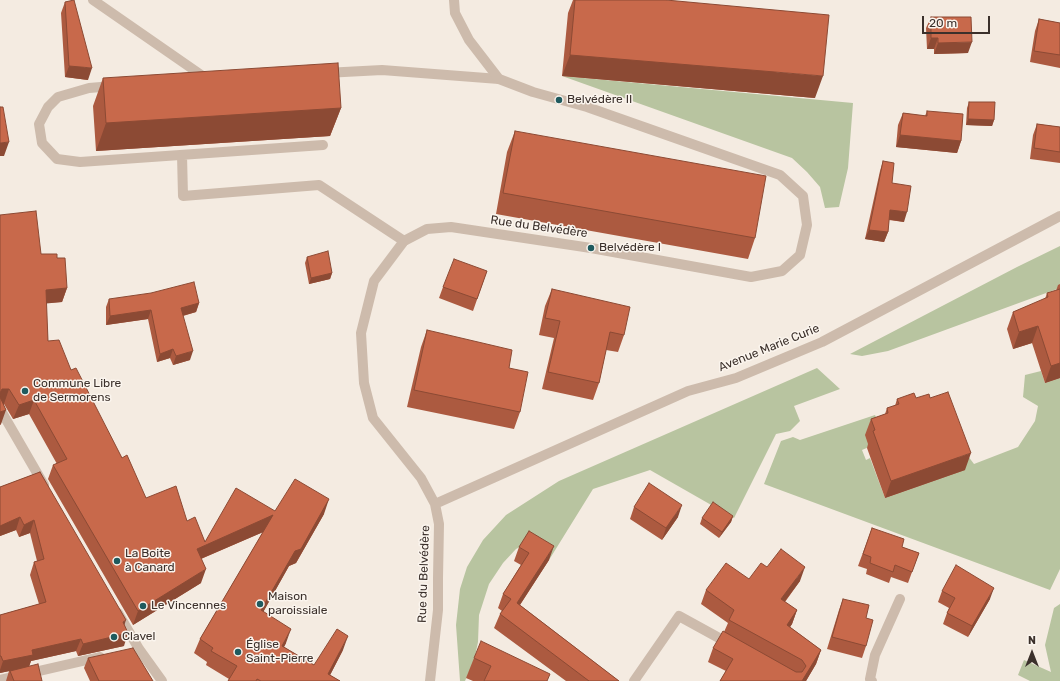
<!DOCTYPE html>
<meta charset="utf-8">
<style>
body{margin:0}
#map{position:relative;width:1060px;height:681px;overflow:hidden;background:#f4ebe1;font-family:Rubik,sans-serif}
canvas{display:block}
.north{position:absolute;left:1012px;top:633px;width:40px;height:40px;-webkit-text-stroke:3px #fbf5ee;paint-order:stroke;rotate:0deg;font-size:11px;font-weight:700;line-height:16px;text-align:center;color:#3b302b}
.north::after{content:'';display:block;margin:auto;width:14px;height:18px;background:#3b302b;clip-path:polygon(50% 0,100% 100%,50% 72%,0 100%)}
.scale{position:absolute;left:922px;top:16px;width:68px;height:18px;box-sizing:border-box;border:2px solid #3b302b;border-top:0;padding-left:5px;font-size:12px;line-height:14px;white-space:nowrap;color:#3b302b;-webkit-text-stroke:3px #fbf5ee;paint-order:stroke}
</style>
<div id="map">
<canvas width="1060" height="681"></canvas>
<div class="north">N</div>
<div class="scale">20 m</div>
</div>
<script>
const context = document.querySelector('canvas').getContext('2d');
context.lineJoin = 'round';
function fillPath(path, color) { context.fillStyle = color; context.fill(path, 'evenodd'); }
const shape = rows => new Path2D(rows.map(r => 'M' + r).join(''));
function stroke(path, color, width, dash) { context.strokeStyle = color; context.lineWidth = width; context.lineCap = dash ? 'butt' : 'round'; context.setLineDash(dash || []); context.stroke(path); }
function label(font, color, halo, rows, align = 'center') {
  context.font = font + ' Rubik,sans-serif'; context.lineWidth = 3; context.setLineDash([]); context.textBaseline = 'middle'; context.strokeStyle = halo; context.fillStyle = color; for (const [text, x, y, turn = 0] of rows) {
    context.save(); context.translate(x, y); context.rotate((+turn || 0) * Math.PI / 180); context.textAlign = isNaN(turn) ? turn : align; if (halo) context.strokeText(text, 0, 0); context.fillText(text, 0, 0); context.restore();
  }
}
const green = shape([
 [562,76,853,103,848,168,839,207,825,208,820,187,807,172,792,158],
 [1060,246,1060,294,1057,289,888,351,862,356,850,354,1017,267],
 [817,368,840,389,794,406,800,421,790,431,776,434,734,518,650,470,593,489,549,560,524,545,516,549,503,563,489,584,479,615,478,642,474,661,465,681,460,681,456,625,460,589,467,567,483,540,506,515,559,481],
 [1041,371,1045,383,1060,378,1060,569,1050,590,764,484,781,441,793,437,800,440,875,415,880,425,869,447,862,450,866,460,870,458,885,498,964,470,965,452,974,464,1018,447,1035,421,1038,406,1023,397,1025,375],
 [1060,604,1060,681,1030,681,1018,675,1024,660,1051,672,1045,645,1054,608]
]);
const lane = shape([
 [93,0,207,79],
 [325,73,382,70,499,79],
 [113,86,89,88,58,97,48,107,39,124,42,143,57,159,80,162,323,145],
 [182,155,183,196,319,185,404,241],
 [872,681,870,679,875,655,900,599]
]);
const street = shape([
 [0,409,44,485],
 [435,504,688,391,736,378,822,342,1060,216],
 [118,613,139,649,162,681],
 [0,680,100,657],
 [430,681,438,610,438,578,439,524,435,504,421,478,373,418,364,383,361,333,374,281,404,241,427,229,451,227,591,248,751,277,782,271,800,255,807,225,803,196,780,175,587,107,533,92,499,79,469,40,455,13,454,0],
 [634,681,679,616,730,644]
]);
const wall = shape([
 [573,0,666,0,815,98,562,76,568,13],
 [65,2,88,80,65,77,61,13],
 [931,17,968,53,934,54,934,49,927,49,926,28],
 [1039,19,1060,23,1060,68,1030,62,1035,31],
 [103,78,341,108,330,136,96,151,93,106],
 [969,102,994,120,992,126,966,125,967,108],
 [927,111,961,141,957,153,896,147,898,125,903,113,925,116],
 [1037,124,1060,127,1060,163,1030,159,1033,135],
 [515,131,755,238,748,259,496,214,507,152],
 [883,161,892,183,904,222,889,220,888,232,884,242,865,239,880,171],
 [0,215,41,254,57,258,67,288,62,302,46,303,48,341,71,370,122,458,146,498,187,521,205,542,275,511,324,514,296,563,289,566,263,612,286,643,284,647,314,665,343,650,330,675,340,681,228,681,229,679,206,665,207,662,194,653,200,639,263,532,201,559,201,583,133,625,48,479,53,465,57,464,29,414,13,419,4,404,1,424,0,425],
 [307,257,332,273,330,279,309,284,305,263],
 [487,271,473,311,439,298,443,287],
 [1060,284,1060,378,1045,383,1032,343,1013,349,1007,329,1013,312,1045,299,1047,293,1056,291,1058,285],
 [552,289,624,335,618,352,606,350,599,383,593,400,542,389,554,338,539,335,545,306],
 [109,299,199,303,196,312,183,316,190,360,173,365,170,358,157,362,148,319,106,325,106,307],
 [427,330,509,368,520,412,514,429,407,407,421,347],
 [916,398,930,398,965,470,885,498,867,448,868,444,865,435,871,419,885,414,887,408,895,406,897,399],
 [40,472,124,625,124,646,78,656,76,651,31,661,29,666,42,681,6,681,9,671,0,673,0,615,39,604,30,575,34,562,37,561,30,533,19,537,16,530,0,536,0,487],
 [634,507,678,517,662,540,630,519],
 [733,516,731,522,719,538,700,524,702,518],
 [872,528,902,547,919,553,908,583,891,577,889,583,866,574,867,569,858,566],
 [519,547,549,560,520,605,619,681,566,681,494,628,500,614,502,611,498,608,503,594,521,565,514,561],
 [767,567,800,581,785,602,797,610,792,624,790,627,821,650,816,664,806,681,720,681,726,671,708,662,713,648,724,632,728,623,701,604,706,590,749,579],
 [942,591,990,599,968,637,943,624,947,613,949,608,938,602],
 [843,599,866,618,866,646,862,658,827,649,839,610],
 [88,658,153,681,90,681,84,668],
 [474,658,548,681,473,681,466,678]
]);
const shadedWall = shape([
 [931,38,938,38,934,49,927,49],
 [972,42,968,53,934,54,938,43],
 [570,55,823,76,815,98,562,76],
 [69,66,92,68,88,80,65,77],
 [341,108,330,136,96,151,106,123],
 [968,119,994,120,992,126,966,125],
 [900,135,961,141,957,153,896,147],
 [9,142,4,156,0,156,0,143],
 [890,210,907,212,904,222,886,219],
 [869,230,888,232,884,242,865,239],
 [332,273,330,279,309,284,311,278],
 [67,288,62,302,41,304,46,290],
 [199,303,196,312,178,317,181,308],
 [151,310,148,319,106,325,110,316],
 [1038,326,1032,343,1013,349,1019,332],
 [173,349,170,358,157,362,160,354],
 [193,351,190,360,173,365,176,356],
 [1060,363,1060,378,1045,383,1051,366],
 [2,389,9,389,4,404,0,403,0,393],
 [34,400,29,414,13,419,19,405],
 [6,410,1,424,0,425,0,412],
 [971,453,965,470,885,498,891,481],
 [329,499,324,514,296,563,289,566,256,625,261,610,295,551],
 [682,505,678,517,662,540,666,528],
 [273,515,268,530,191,563,197,549],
 [733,516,731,522,719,538,722,532],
 [20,517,16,530,0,536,0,526],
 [34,520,30,533,19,537,24,525],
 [554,546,549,560,512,617,517,603],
 [805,567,800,581,776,613,781,599],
 [206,569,201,583,133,625,138,611],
 [994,588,990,599,968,637,972,626],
 [797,610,792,624,782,639,787,625],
 [126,620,122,632,123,622],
 [291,629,286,643,277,660,282,646],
 [128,633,124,646,78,656,83,644],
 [348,636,343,650,327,681,328,674],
 [81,639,76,651,31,661,29,667,0,673,0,670,3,661,32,650],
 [821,650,816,664,806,681,802,681]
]);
const building = shape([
 [74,0,92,68,69,66,65,2,74,0],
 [575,0,666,0,829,15,823,76,570,55,575,0],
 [931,17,971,17,972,42,938,43,938,38,931,38,931,17],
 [1039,19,1060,23,1060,55,1034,51,1039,19],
 [338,63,341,108,106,123,103,78,338,63],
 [969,102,995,102,994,120,968,119,969,102],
 [0,107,3,107,9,142,0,143,0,107],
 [927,111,963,114,961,141,900,135,903,113,927,116,927,111],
 [1037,124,1060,127,1060,152,1034,148,1037,124],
 [515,131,766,176,755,238,503,193,515,131],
 [883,161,894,163,892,183,911,186,907,212,890,210,888,232,869,230,883,161],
 [36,211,41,254,57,254,57,258,65,258,67,288,46,290,48,341,59,340,71,370,76,368,122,458,127,455,146,498,176,486,187,521,195,517,205,542,236,488,275,511,295,479,329,499,301,549,295,551,261,610,291,629,282,646,314,665,337,629,348,636,328,674,340,681,261,681,257,679,256,681,228,681,237,666,211,651,213,648,200,639,273,515,197,549,206,569,138,611,53,465,67,459,34,400,19,405,9,389,2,389,0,393,0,215,36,211],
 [328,251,332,273,311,278,307,257,328,251],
 [454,259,487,271,477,299,443,287,454,259],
 [194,282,199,303,181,308,193,351,176,356,173,349,160,354,151,310,110,316,109,299,151,293,194,282],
 [552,289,630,307,624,335,610,332,599,383,548,372,560,321,545,318,552,289],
 [1060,289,1060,363,1051,366,1038,326,1019,332,1013,312,1048,297,1047,293,1060,289],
 [427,330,512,350,509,368,528,372,520,412,414,390,427,330],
 [948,392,971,453,891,481,873,431,875,430,871,419,888,413,887,408,899,404,897,399,914,393,916,398,929,394,930,398,948,392],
 [0,397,6,410,0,412,0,397],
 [40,472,126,620,123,622,128,633,83,644,81,639,32,650,33,655,3,661,1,656,0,656,0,615,46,602,34,562,44,559,34,520,24,525,20,517,0,526,0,487,40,472],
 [649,483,682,505,666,528,634,507,649,483],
 [713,502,733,516,722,532,702,518,713,502],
 [872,528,904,539,902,547,919,553,912,572,895,565,893,572,870,563,871,557,863,554,872,528],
 [529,531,554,546,517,603,619,681,589,681,500,614,511,599,503,594,529,553,519,547,529,531],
 [781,549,805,567,781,599,797,610,787,625,821,650,802,681,720,681,733,659,713,648,723,631,796,672,802,672,806,666,802,660,729,620,734,610,706,590,726,563,749,579,761,563,767,567,781,549],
 [956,565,994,588,972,626,947,613,955,598,942,591,956,565],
 [843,599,869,605,866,618,873,620,866,646,832,637,843,599],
 [481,641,550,674,547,681,484,681,491,666,474,658,481,641],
 [133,648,153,681,99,681,88,658,133,648],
 [38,664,42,681,14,681,10,671,38,664]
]);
const markers = [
 [559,100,4,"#1f5a5e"],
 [591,248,4,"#1f5a5e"],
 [25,391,4,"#1f5a5e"],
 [117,561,4,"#1f5a5e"],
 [260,604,4,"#1f5a5e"],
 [143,606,4,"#1f5a5e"],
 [114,637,4,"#1f5a5e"],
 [238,652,4,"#1f5a5e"]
];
const poiNames = [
 ["Belvédère II",567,100],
 ["Belvédère I",599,248],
 ["Commune Libre",33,384],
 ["de Sermorens",33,398],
 ["La Boite",125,554],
 ["à Canard",125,568],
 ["Maison",268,597],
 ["paroissiale",268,611],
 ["Le Vincennes",151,606],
 ["Clavel",122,637],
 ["Église",246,645],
 ["Saint-Pierre",246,659]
];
const streetNames = [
 ["Rue du Belvédère",539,227,8],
 ["Avenue Marie Curie",769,348,-22],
 ["Rue du Belvédère",424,574,-88]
];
fillPath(green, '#b8c4a0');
stroke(lane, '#cdbbac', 10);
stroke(street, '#cdbbac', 10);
fillPath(wall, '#ac5a40');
fillPath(shadedWall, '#8c4a34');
fillPath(building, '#c8694b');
stroke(building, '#8c4a34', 1);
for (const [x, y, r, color] of markers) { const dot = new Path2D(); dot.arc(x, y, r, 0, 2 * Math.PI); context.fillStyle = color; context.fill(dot); stroke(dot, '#fbf5ee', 1.5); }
label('12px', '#3b302b', '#fbf5ee', poiNames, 'left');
label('12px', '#3b302b', '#fbf5ee', streetNames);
</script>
